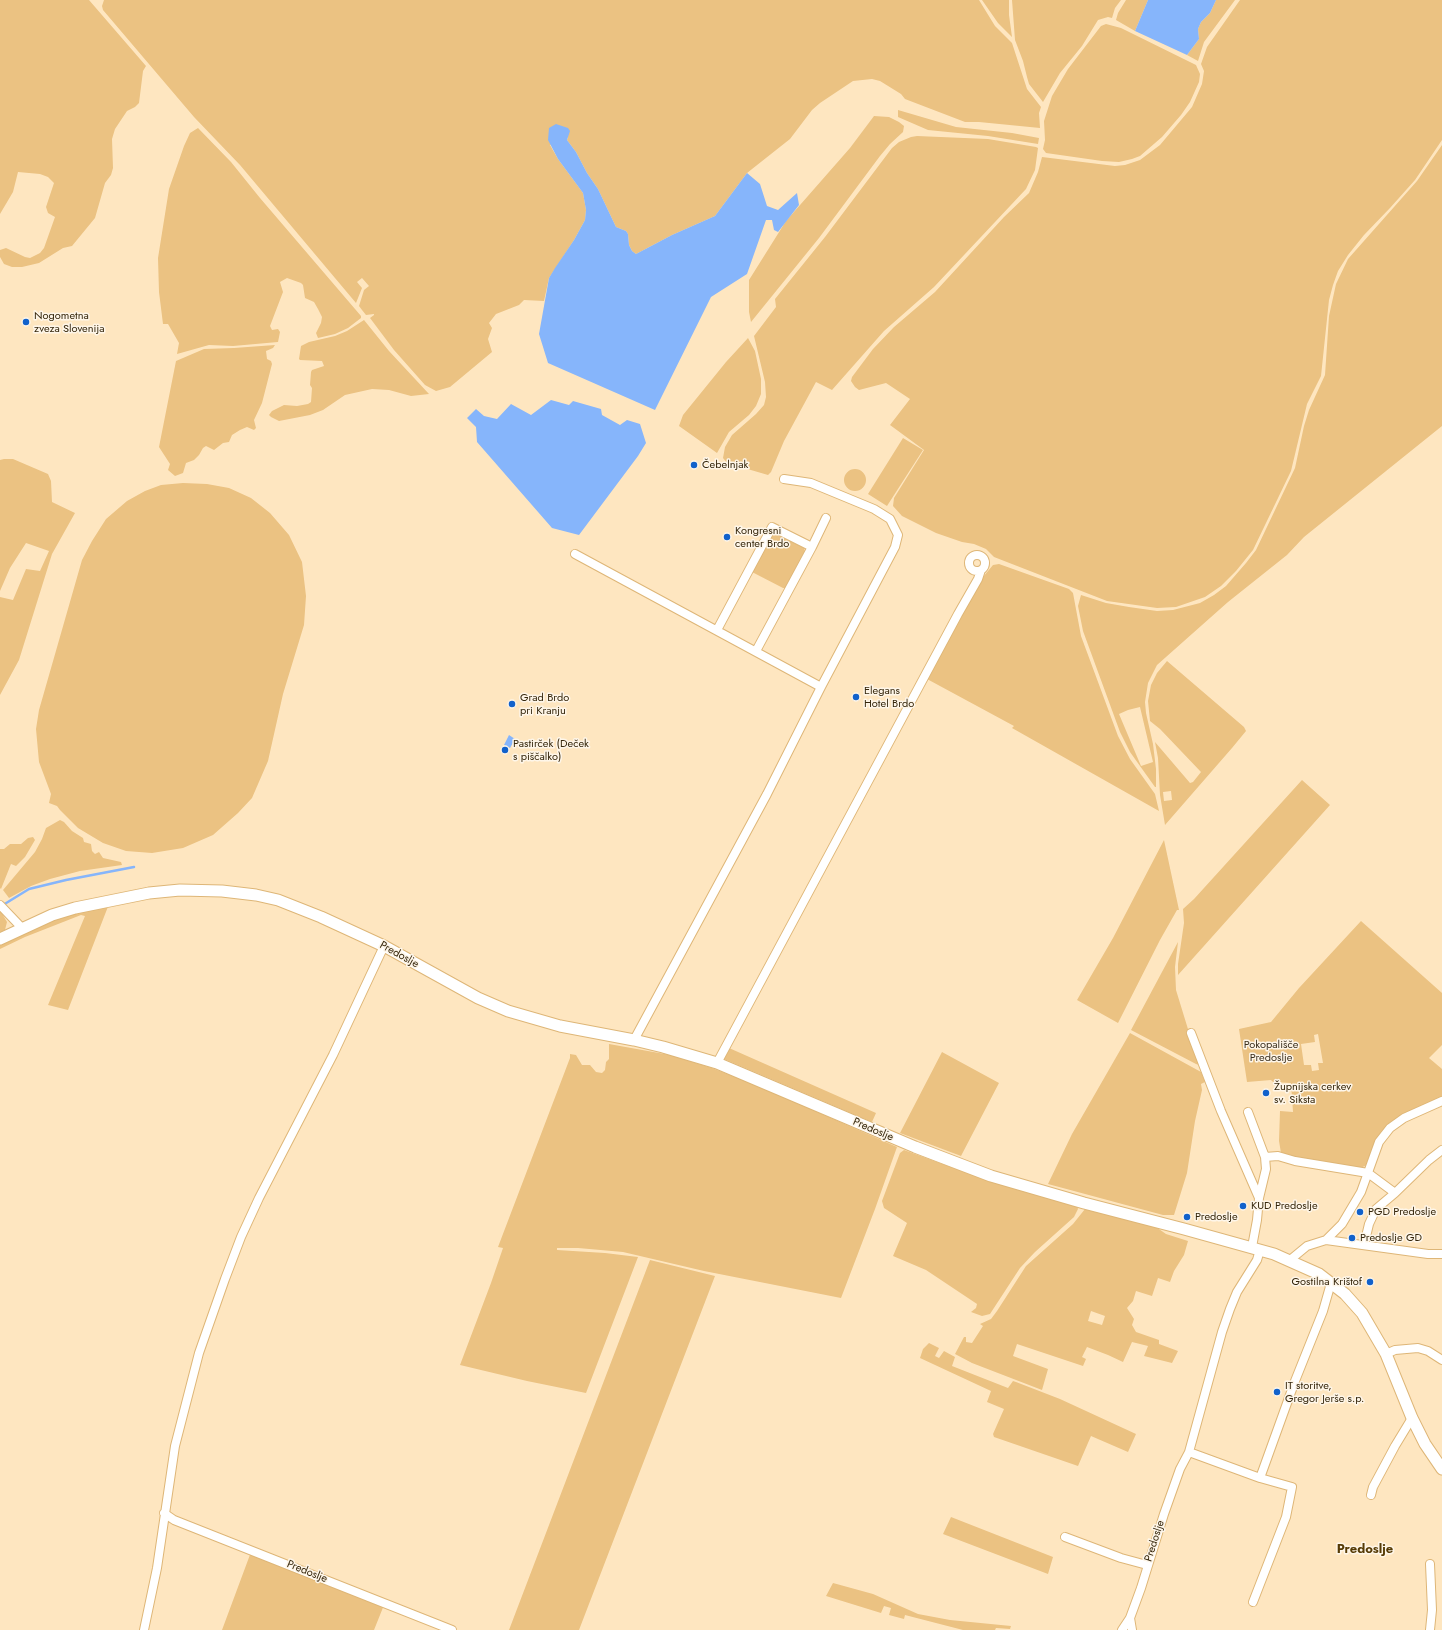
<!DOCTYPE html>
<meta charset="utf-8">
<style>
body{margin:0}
canvas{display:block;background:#fee6c0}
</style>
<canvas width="1442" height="1630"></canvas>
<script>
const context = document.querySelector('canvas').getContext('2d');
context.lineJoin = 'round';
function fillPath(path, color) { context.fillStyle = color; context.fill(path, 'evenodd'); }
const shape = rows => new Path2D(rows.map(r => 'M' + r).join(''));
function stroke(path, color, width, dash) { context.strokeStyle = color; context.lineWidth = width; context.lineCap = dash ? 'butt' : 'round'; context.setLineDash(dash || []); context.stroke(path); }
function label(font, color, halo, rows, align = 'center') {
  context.font = font + ' Jost,sans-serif'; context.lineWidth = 3; context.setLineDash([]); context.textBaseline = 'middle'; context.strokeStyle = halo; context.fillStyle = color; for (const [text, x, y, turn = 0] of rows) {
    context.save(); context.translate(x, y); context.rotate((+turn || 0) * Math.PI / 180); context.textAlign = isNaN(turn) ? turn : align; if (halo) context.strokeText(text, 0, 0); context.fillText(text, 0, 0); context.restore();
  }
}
const green = shape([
 [0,0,89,0,146,66,143,71,139,103,135,107,127,111,115,129,112,139,113,168,111,175,105,183,95,218,72,246,63,248,39,263,22,267,12,267,4,264,0,257,0,250,6,248,25,257,30,258,40,253,44,248,55,217,48,213,46,207,54,183,48,177,40,174,18,172,13,192,0,214],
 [104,0,979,0,995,26,1012,43,1027,89,1041,107,1039,113,1040,128,979,122,965,122,905,99,901,94,880,81,872,79,853,81,820,103,812,110,790,139,747,173,715,216,672,235,636,254,632,251,629,245,628,234,626,231,616,227,598,189,587,173,576,152,567,140,568,137,550,145,558,159,583,193,586,210,585,220,574,240,549,278,544,301,524,300,519,305,496,314,489,323,492,328,488,339,492,352,450,387,436,391,425,385,394,350,370,318,374,315,374,314,366,315,362,310,359,306,364,290,369,286,362,278,357,282,362,288,356,303,240,165,194,117,103,10,102,6],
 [982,0,1009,0,1009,15,1012,37,998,23],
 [1012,0,1121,0,1115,8,1112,18,1108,17,1098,20,1082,46,1060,73,1043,102,1029,84,1027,77,1023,61,1015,40],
 [1126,0,1148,0,1135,31,1116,20,1118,13],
 [1216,0,1235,0,1204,42,1198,61,1187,55,1199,39,1198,29,1201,22,1210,13],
 [1240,0,1442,0,1442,140,1415,180,1390,208,1364,235,1348,255,1338,271,1333,285,1329,300,1321,376,1307,404,1291,471,1253,550,1236,571,1221,586,1205,597,1176,607,1157,608,1107,601,994,557,986,549,974,544,962,542,936,533,902,516,893,506,894,498,924,450,890,425,910,399,886,383,859,390,855,387,851,381,852,377,873,349,894,327,935,292,1004,217,1029,193,1038,172,1042,157,1115,166,1125,165,1140,160,1160,145,1192,107,1202,84,1204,71,1201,64,1207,47],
 [1106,24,1121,28,1196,65,1200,74,1199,82,1190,102,1181,115,1162,137,1140,156,1132,159,1119,162,1102,161,1046,153,1043,149,1045,140,1044,121,1052,96,1068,69,1101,26],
 [898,110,956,127,1012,133,1039,138,1038,144,988,136,928,130,898,117],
 [874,116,889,117,899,122,904,126,903,132,890,144,880,156,819,238,751,322,749,312,749,280,786,221,850,148],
 [198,128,231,162,260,198,361,316,361,318,348,328,335,334,318,338,316,333,321,323,322,317,318,309,314,302,305,298,303,285,301,283,287,278,280,282,283,292,270,326,272,330,278,329,280,332,278,342,233,346,209,345,177,354,179,343,168,324,163,324,159,292,158,258,169,189,184,146,190,133],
 [917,136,988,139,1036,147,1038,148,1035,170,1026,189,934,287,884,331,832,390,816,382,784,441,771,472,768,475,727,463,723,458,725,447,732,435,756,414,764,405,766,397,765,382,754,336,776,307,775,299,825,237,892,148,899,142,911,137],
 [1442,145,1442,426,1304,537,1287,555,1228,602,1157,665,1148,683,1145,702,1146,713,1153,744,1156,769,1156,787,1155,787,1130,752,1120,732,1083,631,1078,606,1081,595,1106,603,1129,607,1157,611,1173,610,1200,603,1214,595,1226,586,1246,563,1256,550,1295,468,1304,426,1309,410,1325,375,1329,316,1336,284,1348,259,1417,181],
 [1140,707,1153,762,1141,766,1119,714,1128,710],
 [364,320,389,351,429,394,411,396,389,390,372,389,345,395,323,410,310,415,279,421,271,417,269,415,272,411,284,405,297,406,308,404,311,402,312,388,310,385,311,372,312,370,324,366,322,361,300,360,299,359,301,346,309,342,335,336,347,331],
 [748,338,755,351,761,379,761,394,756,406,749,415,729,432,717,453,679,426,683,415,726,362],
 [275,345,273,348,266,351,267,359,271,361,272,364,262,403,254,420,256,428,254,430,247,427,240,430,232,435,229,442,223,443,214,450,206,446,203,448,199,455,194,460,186,463,183,473,175,476,168,470,170,464,159,447,176,361,204,349,234,348],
 [903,438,923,450,887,506,868,494],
 [4,459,13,459,48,474,51,481,52,502,75,513,52,554,19,660,0,695,0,597,13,600,26,569,40,571,49,551,26,543,10,568,0,591,0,460],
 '844 480a11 11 0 1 1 22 0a11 11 0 1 1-22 0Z',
 [183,483,207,484,229,488,251,498,270,513,289,535,302,562,306,596,304,625,283,694,268,761,252,798,238,813,213,835,183,848,152,853,126,851,103,843,78,828,60,810,57,806,49,803,51,794,39,762,36,729,39,710,82,560,92,541,106,519,127,501,145,491,161,485],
 [773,533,804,548,805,551,786,588,783,588,752,572],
 [999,564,1069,589,1073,593,1081,636,1118,736,1130,759,1155,794,1159,811,1012,728,1014,726,927,679,969,600,983,577,993,565],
 [1167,661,1244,727,1246,731,1232,748,1165,825,1160,795,1158,758,1155,742,1190,783,1193,782,1201,772,1160,729,1150,721,1148,701,1151,685,1157,673],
 [1171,791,1172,800,1164,801,1163,792],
 [1302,780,1330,805,1178,975,1178,964,1184,923,1183,909,1194,899],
 [60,820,64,822,72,831,83,838,84,842,91,844,92,851,95,854,99,852,103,858,121,862,122,865,80,871,50,879,31,886,9,898,3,890,35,852,42,839,46,828],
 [33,837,35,840,25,857,16,866,11,864,1,889,0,888,0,849,4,849,10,844,21,844,28,838],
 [1164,840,1179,910,1177,910,1160,940,1118,1023,1077,1000,1113,938],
 [109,904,68,1010,48,1005,85,916,81,915,25,937,0,949,0,943,56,919],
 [0,910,7,922,5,930,0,932],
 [1361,921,1442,993,1442,1045,1429,1058,1442,1069,1442,1099,1406,1114,1365,1166,1358,1169,1283,1155,1281,1153,1279,1141,1280,1111,1293,1112,1291,1083,1273,1082,1271,1080,1247,1082,1239,1029,1271,1022,1299,988],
 [1318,1034,1323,1063,1318,1063,1319,1070,1312,1071,1311,1065,1304,1065,1301,1044,1315,1042,1314,1035],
 [1178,942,1175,967,1176,990,1199,1065,1196,1064,1131,1030],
 [1130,1033,1201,1072,1205,1082,1201,1084,1202,1090,1195,1121,1187,1173,1174,1215,1163,1215,1048,1184,1072,1134],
 [609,1044,670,1055,712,1068,765,1089,897,1147,875,1209,841,1298,704,1271,623,1252,578,1248,557,1248,557,1250,605,1253,638,1257,586,1393,527,1381,460,1365,491,1283,503,1248,498,1247,570,1058,570,1054,576,1055,582,1065,590,1065,596,1072,602,1073,605,1070,606,1062,609,1059],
 [729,1048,876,1113,872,1122,724,1059],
 [942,1052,999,1083,961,1156,900,1133],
 [904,1150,981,1178,1077,1206,1078,1209,1074,1217,1035,1252,1020,1268,990,1314,982,1316,971,1312,976,1308,977,1304,926,1270,893,1256,907,1223,884,1208,882,1201,900,1153],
 [1085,1209,1087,1209,1156,1227,1166,1234,1188,1241,1184,1255,1174,1271,1170,1282,1158,1278,1152,1296,1136,1291,1133,1301,1127,1308,1134,1319,1132,1325,1136,1332,1159,1340,1159,1344,1178,1351,1172,1363,1144,1356,1148,1346,1132,1342,1123,1362,1108,1355,1087,1347,1082,1357,1086,1359,1083,1366,1017,1344,1013,1356,1048,1369,1042,1390,972,1363,955,1354,964,1337,966,1337,966,1342,972,1343,983,1326,980,1324,991,1319,997,1311,1026,1266,1073,1224],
 [1091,1311,1105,1316,1102,1325,1088,1321],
 [650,1260,715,1276,579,1630,509,1630],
 [929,1343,939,1348,935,1356,939,1358,944,1351,955,1357,952,1366,1008,1388,1013,1381,1016,1382,1060,1399,1136,1434,1128,1452,1091,1436,1078,1466,994,1437,993,1434,1004,1409,987,1402,991,1391,920,1358,923,1349],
 [951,1517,1053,1557,1048,1574,943,1534],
 [251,1552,384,1605,374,1630,222,1630],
 [833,1583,873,1594,918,1614,950,1620,1011,1626,1010,1629,996,1628,995,1630,963,1630,905,1615,904,1619,889,1615,891,1608,884,1606,881,1613,826,1596]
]);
const water = shape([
 [1148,0,1216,0,1210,13,1201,22,1198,29,1199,39,1187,55,1135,31],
 [556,124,568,128,570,131,567,140,576,152,587,173,598,189,616,227,626,231,628,234,629,245,632,251,636,254,672,235,715,216,747,173,760,184,767,206,778,210,797,193,799,205,778,232,774,230,772,220,766,220,747,274,711,297,655,410,548,363,539,334,549,278,555,268,574,240,585,220,586,210,583,193,558,159,548,140,549,128],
 [551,400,569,405,573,401,601,409,602,415,620,425,627,420,640,424,646,443,638,456,579,535,552,528,477,442,476,427,467,418,476,409,484,416,497,419,511,404,531,415],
 [509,735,515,739,510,748,504,745]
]);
const stream = shape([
 [3,905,29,889,66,880,134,867]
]);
const street = shape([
 [812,547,826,518],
 [575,554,821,687],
 '969 563a8 8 0 1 1 16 0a8 8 0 1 1-16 0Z',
 [717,630,772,527,812,547,756,651],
 [0,905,22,928],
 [1191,1033,1221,1111,1259,1198,1257,1220,1252,1247],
 [634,1040,767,794,821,687,895,547,898,535,890,519,874,509,811,483,784,479],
 [717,1063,958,614,978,579,981,570],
 [1248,1112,1265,1157],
 [1259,1198,1266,1169,1265,1157,1278,1156,1295,1161,1368,1173,1395,1193,1429,1160,1442,1150],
 [1326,1240,1342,1224,1361,1192,1379,1142,1390,1128,1404,1118,1442,1101],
 [1364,1245,1369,1224,1376,1209,1395,1193],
 [1290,1260,1307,1246,1326,1240,1428,1254,1442,1254],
 [1386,1354,1395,1350,1418,1348,1428,1351,1442,1360],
 [1189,1452,1260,1478,1292,1487,1286,1517,1253,1602],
 [1260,1478,1295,1381,1323,1311,1331,1283],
 [1371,1495,1373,1487,1395,1446,1412,1418],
 [164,1513,174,1520,452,1630],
 [1065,1537,1121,1558,1147,1565],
 [1430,1564,1432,1610,1430,1630],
 [1130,1618,1132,1630],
 [144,1630,157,1568,175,1446,199,1353,225,1279,241,1237,259,1198,333,1055,384,946],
 [1122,1630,1130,1618,1141,1588,1164,1514,1180,1469,1189,1452,1222,1332,1230,1309,1237,1292,1257,1260,1260,1250]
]);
const secondary = shape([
 [0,939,52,915,75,908,149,893,180,890,222,891,256,895,278,900,321,917,384,946,478,998,508,1011,560,1026,634,1040,663,1047,717,1063,915,1147,991,1176,1084,1203,1184,1229,1274,1254,1319,1274,1345,1294,1362,1313,1386,1354,1412,1418,1425,1444,1442,1469]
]);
const markers = [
 [26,322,4,"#1161cb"],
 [694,465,4,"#1161cb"],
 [727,537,4,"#1161cb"],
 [856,697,4,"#1161cb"],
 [512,704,4,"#1161cb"],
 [505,750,4,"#1161cb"],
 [1266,1093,4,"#1161cb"],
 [1243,1206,4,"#1161cb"],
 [1360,1212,4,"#1161cb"],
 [1187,1217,4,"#1161cb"],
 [1352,1238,4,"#1161cb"],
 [1370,1282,4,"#1161cb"],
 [1277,1392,4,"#1161cb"]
];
const poiNames = [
 ["Nogometna",34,316],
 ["zveza Slovenija",34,329],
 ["Čebelnjak",702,465],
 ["Kongresni",735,531],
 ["center Brdo",735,544],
 ["Elegans",864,691],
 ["Hotel Brdo",864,704],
 ["Grad Brdo",520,698],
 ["pri Kranju",520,711],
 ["Pastirček (Deček",513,744],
 ["s piščalko)",513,757],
 ["Župnijska cerkev",1274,1087],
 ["sv. Siksta",1274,1100],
 ["KUD Predoslje",1251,1206],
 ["PGD Predoslje",1368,1212],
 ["Predoslje",1195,1217],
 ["Predoslje GD",1360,1238],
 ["Gostilna Krištof",1362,1282,"right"],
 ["IT storitve,",1285,1386],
 ["Gregor Jerše s.p.",1285,1399]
];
const streetNames = [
 ["Predoslje",399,955,29],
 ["Predoslje",873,1130,23],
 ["Predoslje",1155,1541,-72],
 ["Predoslje",307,1572,22]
];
const parkNames = [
 ["Pokopališče",1271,1045],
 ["Predoslje",1271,1058]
];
const quarterNames = [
 ["Predoslje",1365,1550]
];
fillPath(green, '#ebc282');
fillPath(water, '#86b5fb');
stroke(stream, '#86b5fb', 2.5);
stroke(street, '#deb677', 10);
stroke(secondary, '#deb677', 13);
stroke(street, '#fff', 8);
stroke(secondary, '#fff', 11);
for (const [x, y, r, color] of markers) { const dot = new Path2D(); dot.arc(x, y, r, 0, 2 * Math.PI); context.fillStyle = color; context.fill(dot); stroke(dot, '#fef6e9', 1.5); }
label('11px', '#35260b', '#fef6e9', poiNames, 'left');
label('11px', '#35260b', '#fef6e9', streetNames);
label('11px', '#3b2f1d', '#fef6e9', parkNames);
label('bold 13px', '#563b05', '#fef6e9', quarterNames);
</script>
